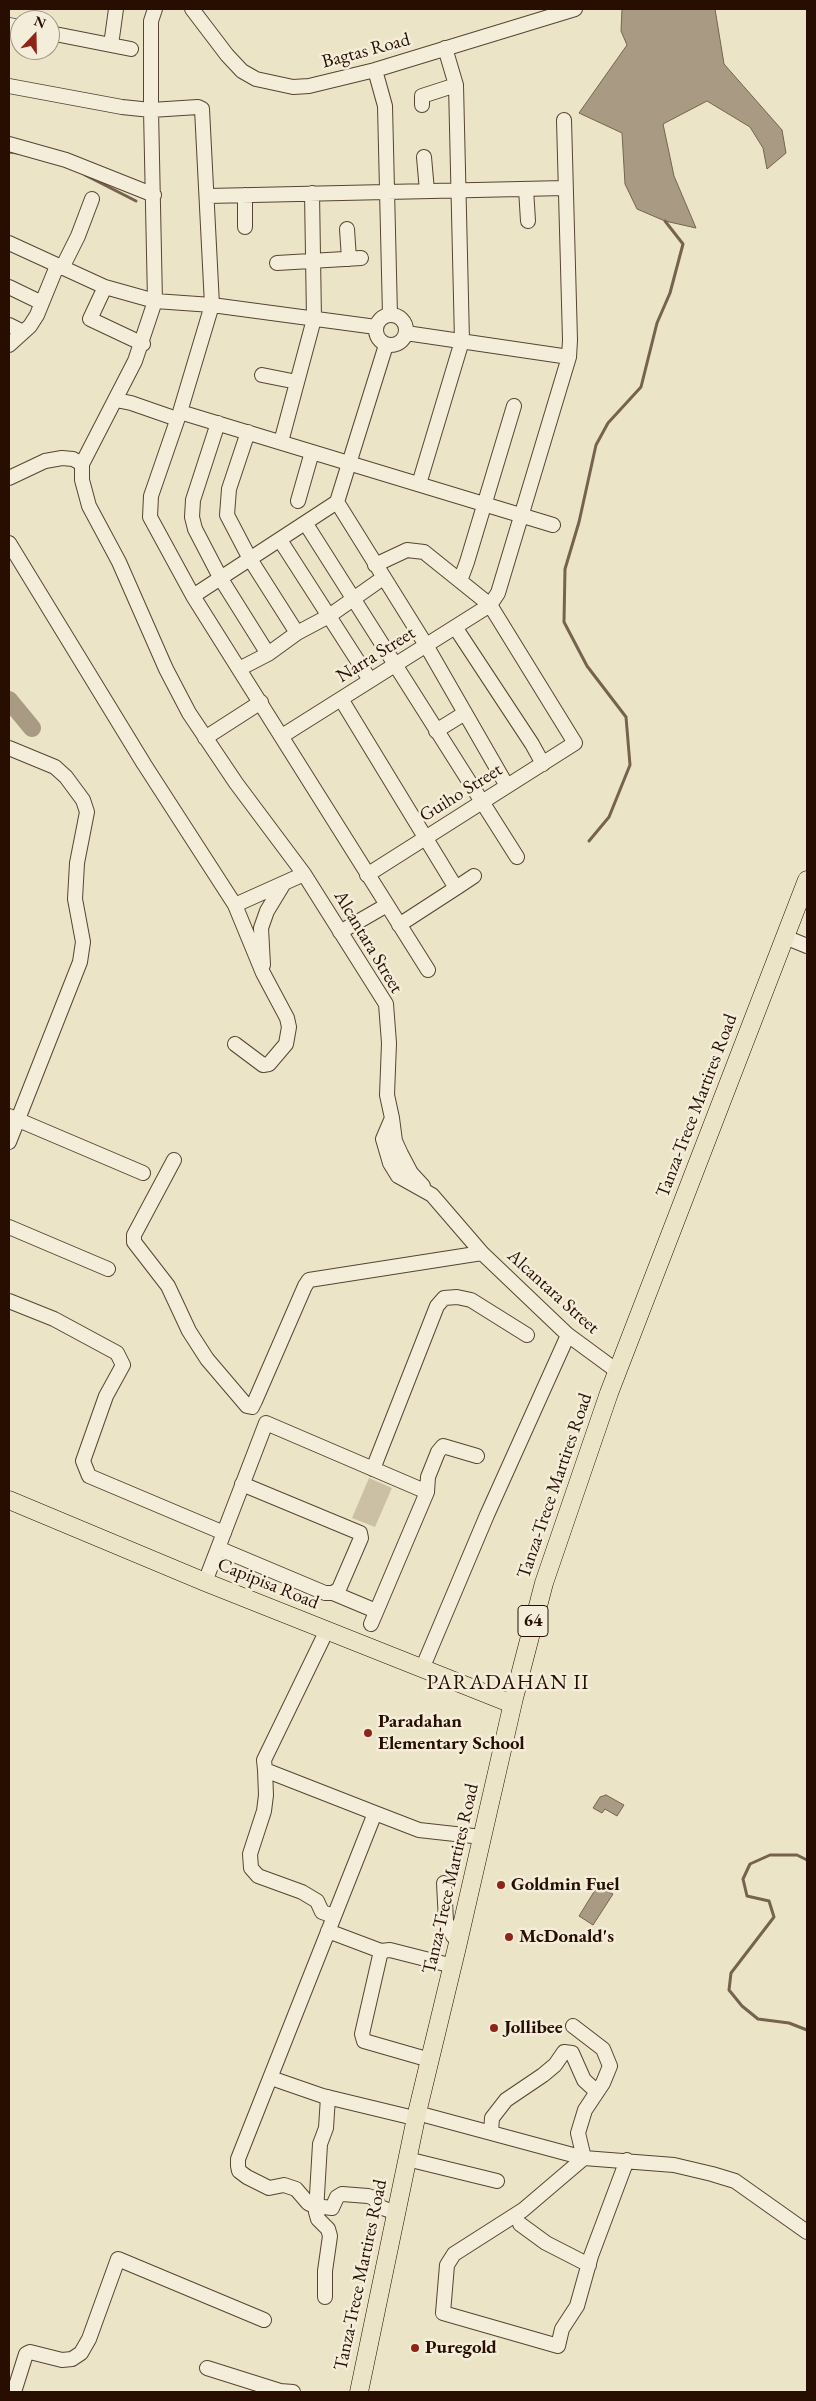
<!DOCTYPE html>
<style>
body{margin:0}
#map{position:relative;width:816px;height:2401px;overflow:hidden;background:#ece4c6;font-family:"EB Garamond",serif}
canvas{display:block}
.frame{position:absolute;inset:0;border:10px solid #270e00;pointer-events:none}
.north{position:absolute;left:10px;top:10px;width:50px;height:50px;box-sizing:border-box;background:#f3edda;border:1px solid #a19483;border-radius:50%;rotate:21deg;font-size:14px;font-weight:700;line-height:20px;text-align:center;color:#270e00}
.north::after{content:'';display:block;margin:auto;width:18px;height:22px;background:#8f2418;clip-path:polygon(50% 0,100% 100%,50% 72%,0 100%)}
</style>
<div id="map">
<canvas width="816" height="2401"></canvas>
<div class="frame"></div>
<div class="north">N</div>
</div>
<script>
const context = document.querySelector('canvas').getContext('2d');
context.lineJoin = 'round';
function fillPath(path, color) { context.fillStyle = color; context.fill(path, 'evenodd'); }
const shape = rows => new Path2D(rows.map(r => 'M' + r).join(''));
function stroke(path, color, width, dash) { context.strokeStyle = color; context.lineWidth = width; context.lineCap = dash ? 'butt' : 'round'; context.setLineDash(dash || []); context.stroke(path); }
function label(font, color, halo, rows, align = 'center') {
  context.font = font + ' "EB Garamond",serif'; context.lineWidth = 5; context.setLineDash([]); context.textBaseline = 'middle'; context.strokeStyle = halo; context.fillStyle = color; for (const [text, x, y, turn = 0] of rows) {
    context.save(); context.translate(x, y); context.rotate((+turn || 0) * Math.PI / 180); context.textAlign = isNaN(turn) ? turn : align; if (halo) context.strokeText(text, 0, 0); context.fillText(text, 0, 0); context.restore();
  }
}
const green = shape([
 [369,1478,392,1488,375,1527,352,1518]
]);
const water = shape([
 [622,9,715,9,724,64,782,130,786,153,767,169,763,148,750,127,707,101,663,124,674,176,696,228,665,221,637,209,625,184,622,133,579,113,627,45,621,31,622,9],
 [606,1795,624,1805,617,1816,605,1809,602,1813,593,1808,600,1797,606,1795],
 [597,1887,613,1894,593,1925,579,1916,597,1887]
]);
const stream = shape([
 [9,152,18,153],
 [85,175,136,201],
 [589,841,609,817,630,765,626,717,587,666,564,622,565,569,579,522,596,445,608,423,641,387,657,323,670,293,683,244,665,221],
 [807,1860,797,1855,770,1855,750,1864,743,1879,747,1896,769,1901,774,1917,731,1973,729,1990,742,2006,758,2019,789,2023,807,2030]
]);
const river = shape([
 [9,700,32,728]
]);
const minor = shape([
 [155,9,151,21,151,110,155,301,135,361,82,464,82,480,89,506,119,562,166,669,189,713,236,783,304,874,386,1004,389,1043,387,1095,392,1118,383,1139,390,1163,398,1176,432,1195,482,1253,568,1335,617,1371],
 [192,9,227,55,242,71,256,79,293,87,309,86,375,70,575,9],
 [9,25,20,27],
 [50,33,131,49],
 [111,45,116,9],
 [375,70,385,106,390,315],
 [9,86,122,107,151,110,198,107,202,109,212,305,180,412,151,496,150,517,193,596,428,970],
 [422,105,422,96,456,85],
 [9,144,66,160,154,195],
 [424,157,427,191],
 [526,189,528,221],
 [245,195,245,227],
 [208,196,565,188],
 [347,229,349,259],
 [9,243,105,287,155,301,212,305,376,327],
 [277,263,361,258],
 [62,268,78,236,92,199],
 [9,287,42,303],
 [105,287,90,319,143,344],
 '376 330a15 15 0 1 1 30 0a15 15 0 1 1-30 0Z',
 [9,325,23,332],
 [406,333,569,357],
 [9,345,30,326,37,315,57,266],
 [262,375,297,382],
 [116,400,131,403,177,419],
 [180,412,553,525],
 [218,423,193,500,192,517,195,529,221,579,268,654],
 [248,432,229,489,227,515,250,559,297,633],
 [281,442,314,319,312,193],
 [9,478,45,461,62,458,73,459,82,464],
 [419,484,462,341,456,85,445,48],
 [298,501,312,452],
 [337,502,426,645,507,786],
 [306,524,517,857],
 [280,540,370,680],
 [9,543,144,764,235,905,263,973,287,1018,289,1027,286,1044,269,1064,263,1065,235,1044],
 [460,581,467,562,514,406],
 [193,596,337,502,386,345],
 [455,627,532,744,543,764],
 [239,669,268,654,297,633,329,616,383,578],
 [341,699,456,888,474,876],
 [436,731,465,713],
 [282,736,490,605,424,552,407,550,375,565],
 [205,738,261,702],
 [9,748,55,767,66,777,83,800,87,812,77,863,75,899,83,942,80,962,9,1142],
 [367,875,575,743,490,605,498,593,569,357,570,340,564,120],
 [235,905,304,874],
 [399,925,456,888],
 [340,932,387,905],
 [785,937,807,946],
 [263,965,261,928,267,911,284,883],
 [9,1116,143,1173],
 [392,1118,395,1141,401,1154,411,1173,423,1186],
 [174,1160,134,1235,134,1242,168,1286,189,1331,207,1359,247,1406,252,1407,255,1401,305,1286,309,1280,482,1253],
 [9,1227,108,1269],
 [9,1301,54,1319,117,1353,123,1365,106,1396,83,1461,89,1476,224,1533],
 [373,1469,437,1306,444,1298,457,1297,471,1300,527,1335],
 [218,1548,325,1593,333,1593,339,1589,361,1538,360,1533,242,1484],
 [205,1582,266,1423,427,1492],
 [333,1593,376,1611],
 [371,1624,427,1492,428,1477,438,1452,443,1446,477,1456],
 [327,1630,264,1760,265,1770,375,1813,238,2159,238,2166,239,2171,247,2177,269,2188,284,2185,296,2189,308,2203,314,2206,332,2208,337,2197,342,2194,368,2196,374,2198,380,2207,396,2213],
 [422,1669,487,1515,568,1335],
 [265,1770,266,1795,264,1811,250,1854,251,1868,258,1876,302,1892,317,1901,322,1912,334,1916],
 [375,1813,419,1830,482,1837],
 [444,1883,446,1921,453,1936,459,1941],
 [328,1931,381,1951,390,1950,453,1966],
 [381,1951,362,2034,364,2041,430,2060],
 [573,2026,603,2049,610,2066,603,2083,585,2110,578,2133,584,2158,674,2165,712,2174,735,2181,807,2232],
 [271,2078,323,2096,410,2117,417,2113,584,2158],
 [491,2132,492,2118,506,2100,543,2075,555,2065,564,2052,572,2053,584,2080,597,2092],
 [584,2158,523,2210,454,2254,447,2265,443,2313,558,2346,562,2329,577,2306,591,2256,627,2160],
 [407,2159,497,2181],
 [520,2224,546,2243,589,2265],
 [325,2297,325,2271,330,2236,328,2229,318,2219,316,2212,320,2144,326,2128,328,2097],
 [207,2368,280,2391,293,2392],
 [14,2392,26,2354,30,2352,62,2360,72,2359,81,2353,89,2339,118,2259,264,2320]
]);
const major = shape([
 [9,1500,205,1582,512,1704],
 [359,2392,417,2113,457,1947,514,1698,544,1583,609,1393,807,880]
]);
const markers = [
 [368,1733,5,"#8f2418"],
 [501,1885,5,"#8f2418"],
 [509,1937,5,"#8f2418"],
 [494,2028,5,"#8f2418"],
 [415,2348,5,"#8f2418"]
];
const shields = [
 [533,1621,30]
];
const shieldNames = [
 ["64",533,1621]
];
const streetNames = [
 ["Bagtas Road",366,51,-15],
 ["Narra Street",376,655,-32],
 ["Guiho Street",461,793,-32],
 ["Alcantara Street",368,942,59],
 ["Tanza-Trece Martires Road",697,1106,-69],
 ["Alcantara Street",553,1292,42],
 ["Tanza-Trece Martires Road",555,1486,-71],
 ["Capipisa Road",268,1584,22],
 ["Tanza-Trece Martires Road",451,1879,-77],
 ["Tanza-Trece Martires Road",361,2275,-78]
];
const poiNames = [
 ["Paradahan",378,1722],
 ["Elementary School",378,1744],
 ["Goldmin Fuel",511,1885],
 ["McDonald's",519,1937],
 ["Jollibee",504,2028],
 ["Puregold",425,2348]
];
const quarterNames = [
 ["PARADAHAN II",508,1683]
];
fillPath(green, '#cbc0a4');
fillPath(water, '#a99b83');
stroke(water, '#75634f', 1);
stroke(stream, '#75634f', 3);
stroke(river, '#a99b83', 18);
stroke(minor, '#584432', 16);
stroke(major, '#270e00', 19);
stroke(minor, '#f3edda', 14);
stroke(major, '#ece4c6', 18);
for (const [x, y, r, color] of markers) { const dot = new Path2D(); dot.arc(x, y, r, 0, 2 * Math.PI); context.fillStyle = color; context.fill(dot); stroke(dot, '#f3edda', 2); }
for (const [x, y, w] of shields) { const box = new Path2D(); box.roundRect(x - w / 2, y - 15.5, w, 31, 4); context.fillStyle = '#f3edda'; context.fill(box); stroke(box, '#270e00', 1); }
label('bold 18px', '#270e00', null, shieldNames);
label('19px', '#270e00', '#f3edda', streetNames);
label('bold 19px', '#270e00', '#f3edda', poiNames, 'left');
context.letterSpacing = '1px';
label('21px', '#270e00', '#f3edda', quarterNames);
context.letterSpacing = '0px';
</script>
